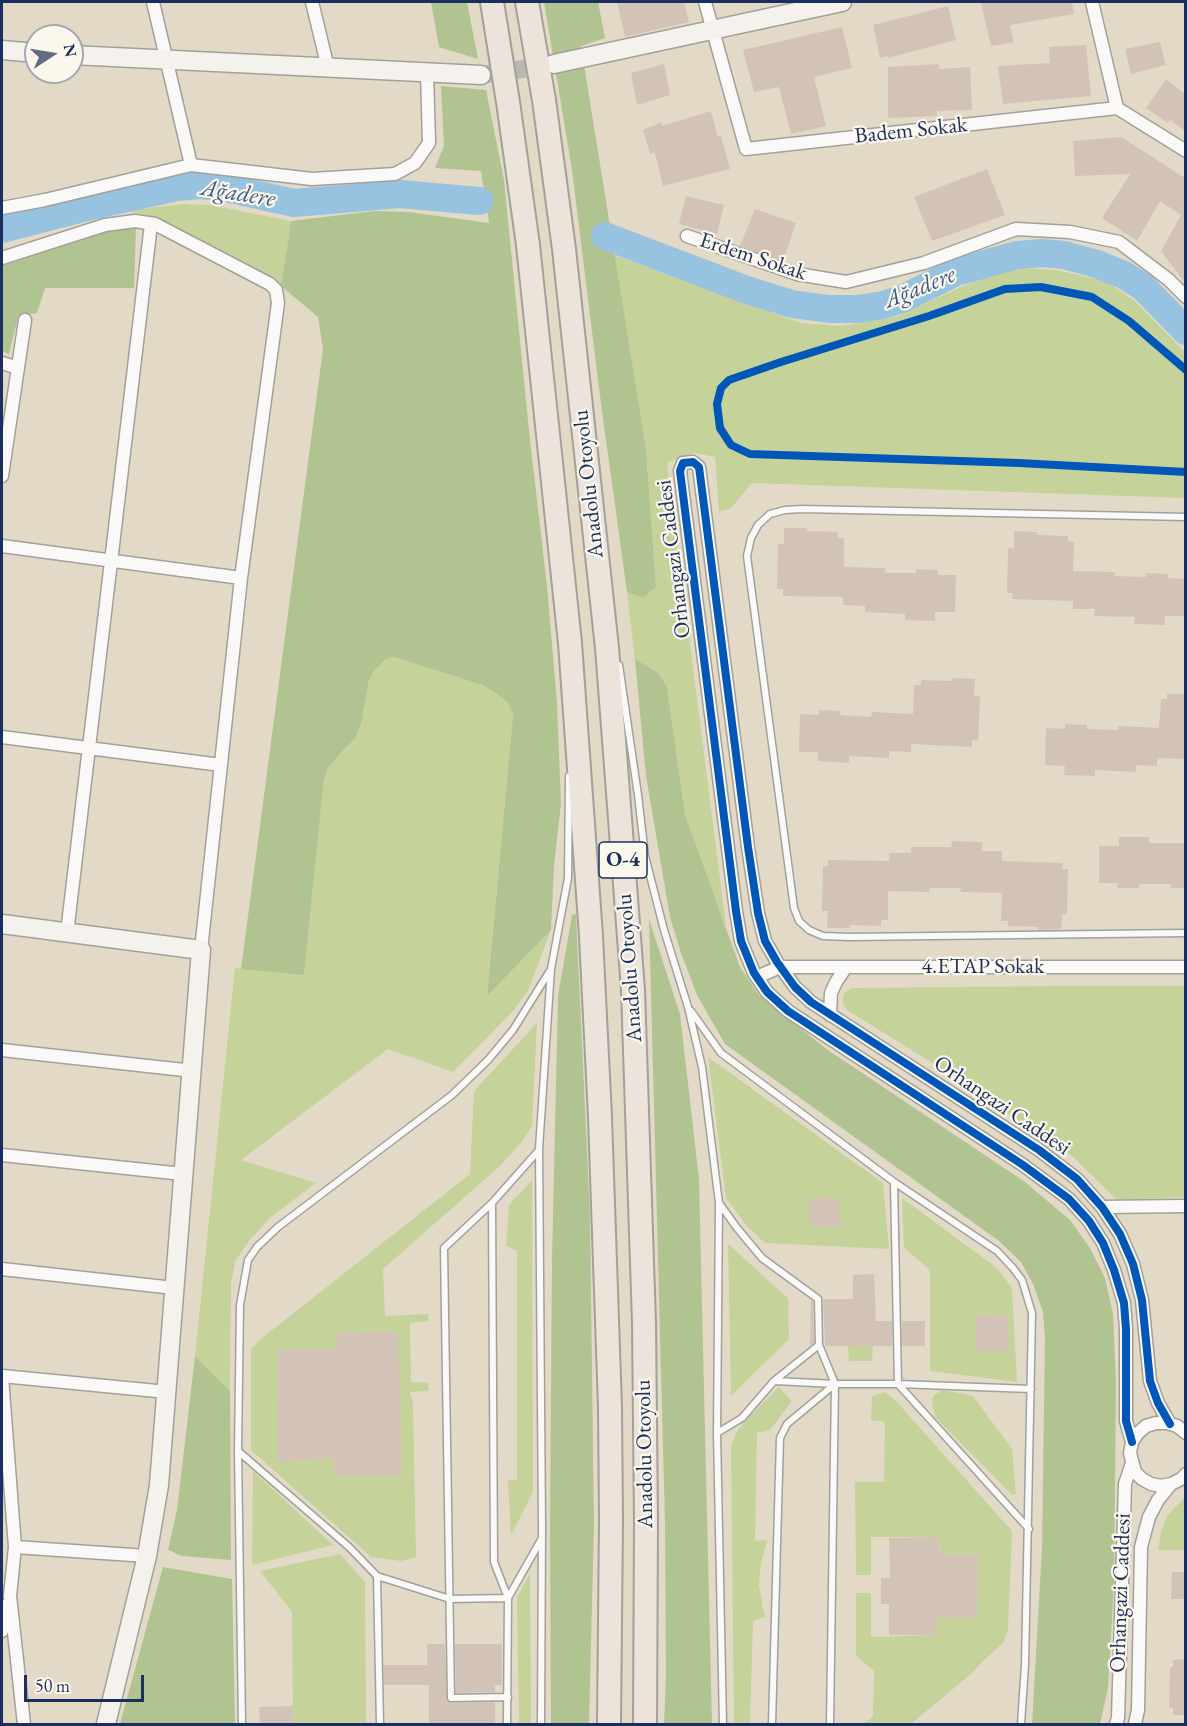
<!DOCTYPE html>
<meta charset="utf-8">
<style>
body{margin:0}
#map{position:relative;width:1187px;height:1726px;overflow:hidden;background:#e2dac7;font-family:"EB Garamond",serif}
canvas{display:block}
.frame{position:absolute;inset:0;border:3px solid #1b2f5e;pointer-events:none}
.north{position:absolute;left:24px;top:24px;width:60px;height:60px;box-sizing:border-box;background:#fbf7ec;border:2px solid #a1a7b3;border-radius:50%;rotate:78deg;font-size:16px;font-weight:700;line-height:24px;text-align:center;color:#1b2f5e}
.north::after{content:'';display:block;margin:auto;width:21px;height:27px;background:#616b83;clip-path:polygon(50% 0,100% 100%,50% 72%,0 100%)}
.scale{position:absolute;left:24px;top:1675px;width:120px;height:27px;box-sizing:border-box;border:3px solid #1b2f5e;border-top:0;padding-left:8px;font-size:18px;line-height:21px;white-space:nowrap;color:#1b2f5e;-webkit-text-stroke:4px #fbf7ec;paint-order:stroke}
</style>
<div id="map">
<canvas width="1187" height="1726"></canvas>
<div class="frame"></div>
<div class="north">N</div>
<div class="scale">50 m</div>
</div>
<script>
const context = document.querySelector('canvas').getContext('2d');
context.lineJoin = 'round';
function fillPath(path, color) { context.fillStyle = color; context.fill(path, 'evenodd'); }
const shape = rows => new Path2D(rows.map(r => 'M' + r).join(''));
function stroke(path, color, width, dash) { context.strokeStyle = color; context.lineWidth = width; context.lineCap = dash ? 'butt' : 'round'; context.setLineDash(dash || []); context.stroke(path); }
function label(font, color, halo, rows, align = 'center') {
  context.font = font + ' "EB Garamond",serif'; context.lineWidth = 4.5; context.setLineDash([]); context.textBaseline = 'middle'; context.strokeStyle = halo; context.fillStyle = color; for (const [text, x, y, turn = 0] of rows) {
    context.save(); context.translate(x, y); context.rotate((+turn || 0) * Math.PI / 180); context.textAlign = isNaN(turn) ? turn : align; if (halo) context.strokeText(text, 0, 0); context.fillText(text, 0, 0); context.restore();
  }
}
const green = shape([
 [182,204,210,205,291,221,281,286,155,217,126,211],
 [614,255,801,323,840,326,896,317,983,277,1022,268,1056,270,1106,281,1136,302,1185,352,1185,498,752,483,731,508,719,512,715,457,694,453,667,463,726,926,704,871,685,815,667,686,657,672,635,659,627,592,643,598,656,587,646,449],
 [394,657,482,685,496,693,508,703,513,715,487,995,551,930,528,991,513,1011,453,1072,388,1049,241,1160,316,1183,271,1217,249,1241,235,1262,231,1284,230,1391,195,1356,235,968,304,974,324,779,328,768,347,748,361,724,369,680,374,671,386,659],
 [1066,986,1185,986,1185,1197,1117,1200,1073,1157,931,1062,847,1010,842,1002,844,993,852,988],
 [537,1023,532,1126,520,1144,500,1166,383,1269,385,1316,429,1314,428,1321,410,1323,411,1382,429,1383,428,1391,410,1392,413,1404,416,1557,401,1561,371,1557,251,1450,251,1349,262,1338,470,1174,474,1091],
 [708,1057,883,1183,889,1249,765,1243,746,1225,726,1198],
 [532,1180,533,1492,511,1535,508,1480,517,1480,517,1251,506,1246,509,1205],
 [902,1198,997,1268,1012,1288,1017,1382,930,1371,930,1270,904,1248],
 [728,1244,788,1298,789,1339,731,1396],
 [848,1346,873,1346,872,1361,849,1361],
 [779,1387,792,1401,770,1430,757,1433,755,1541,767,1540,761,1563,759,1585,763,1609,766,1617,753,1621,750,1724,734,1724,731,1446,736,1433,744,1422],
 [943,1390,973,1396,1012,1449,1016,1494,1012,1495,935,1417,932,1402,934,1395],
 [885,1392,895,1400,1012,1531,1008,1629,1004,1642,984,1660,971,1674,911,1724,862,1724,873,1717,874,1671,856,1656,856,1593,871,1593,871,1637,937,1635,937,1618,977,1617,978,1555,940,1554,939,1537,871,1537,871,1575,856,1575,855,1482,884,1482,885,1422,871,1420,872,1396],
 [253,1471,333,1545,252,1565],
 [1185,1497,1185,1550,1158,1550,1161,1532,1167,1516],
 [340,1554,365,1582,366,1724,293,1724,292,1612,260,1571],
 [530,1573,531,1724,519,1724,517,1598]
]);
const forest = shape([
 [431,2,467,2,478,59,439,47],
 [544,2,598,2,605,38,581,46,646,449,656,587,643,598,627,592,601,404,572,170],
 [441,86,486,90,504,180,529,431,547,586,557,703,561,803,554,866,551,930,487,996,513,715,508,703,496,693,482,685,394,657,386,659,374,671,369,680,361,724,355,738,328,768,324,779,304,975,241,969,323,349,318,317,281,286,291,221,374,211,409,212,489,223,481,171,435,168,444,146],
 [136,228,134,288,45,288,37,313,18,317,9,354,2,351,2,266,110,231],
 [635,659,657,672,667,686,685,815,740,967,759,995,825,1048,1025,1182,1070,1220,1090,1248,1105,1278,1113,1314,1116,1383,1114,1584,1108,1688,1100,1724,1032,1724,1042,1548,1045,1337,1043,1312,1033,1284,1021,1262,999,1241,725,1044,697,995,681,953,670,917,646,776],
 [576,914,590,1215,594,1524,589,1724,551,1724,550,1525,552,1259,558,996,572,915],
 [649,919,680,1014,699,1179,712,1724,664,1724,666,1677,665,1522],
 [195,1356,230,1391,231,1560,182,1556,168,1550,177,1510],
 [163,1567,232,1579,235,1724,120,1724]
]);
const river = shape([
 [2,229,95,205,177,187,199,185,222,187,294,203,400,194,479,201],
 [605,236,747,290,792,304,829,309,858,309,883,305,902,299,956,272,1017,255,1042,253,1064,255,1097,264,1124,275,1143,287,1186,331]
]);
const building = shape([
 [617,2,684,2,689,22,625,37],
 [981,2,1072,2,1074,14,1010,25,1014,42,991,46],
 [948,6,956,40,888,58,888,56,880,58,873,25],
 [842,27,852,68,814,77,826,126,791,134,779,87,754,92,743,50],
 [1160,42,1166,65,1131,74,1125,49],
 [1086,45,1091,96,1003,104,998,66,1050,63,1049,47],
 [664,64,670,95,637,105,631,73],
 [939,64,939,69,970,67,972,110,937,111,937,116,888,118,888,67],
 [1166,79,1185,94,1185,131,1170,120,1168,123,1146,108],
 [711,111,718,137,721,136,730,169,663,186,655,153,650,154,643,130,662,122,662,126],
 [1121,137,1185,178,1185,283,1161,251,1181,215,1160,201,1137,241,1102,218,1130,174,1075,176,1073,141],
 [987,169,1005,215,932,241,914,197],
 [686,196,724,205,717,234,679,224],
 [755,209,796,223,783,261,740,246],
 [784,528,807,528,807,531,838,532,838,538,844,538,844,567,885,568,885,573,916,573,916,569,938,570,938,575,956,575,955,612,935,612,935,621,905,620,905,614,865,612,865,606,843,605,843,597,783,596,783,589,777,589,778,544,784,544],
 [1014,531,1037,532,1037,535,1068,536,1068,541,1074,542,1073,571,1115,572,1114,576,1146,577,1146,573,1168,574,1167,578,1185,579,1185,616,1165,616,1165,625,1134,624,1135,617,1094,616,1095,609,1073,609,1073,601,1012,599,1013,593,1007,593,1008,548,1014,548],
 [952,678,975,679,974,696,980,696,978,741,972,740,972,747,911,744,911,752,889,751,889,758,849,756,849,763,818,761,818,752,799,752,800,714,819,715,819,710,841,711,840,715,871,717,872,712,913,714,914,685,921,685,921,680,952,681],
 [1167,694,1185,694,1185,759,1157,758,1157,766,1136,765,1136,772,1095,770,1095,776,1064,775,1065,766,1045,765,1046,728,1065,729,1065,724,1087,725,1087,729,1118,730,1118,726,1159,728,1161,699,1167,699],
 [1119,837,1149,837,1149,843,1185,843,1185,888,1170,888,1171,884,1139,884,1139,888,1117,888,1118,883,1099,883,1099,846,1119,846],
 [952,841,982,842,982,851,1002,851,1002,861,1063,863,1062,869,1068,869,1067,914,1062,914,1061,929,1038,930,1038,927,1008,926,1008,921,1001,921,1002,893,960,892,961,888,930,888,929,892,888,891,888,920,881,920,881,926,850,925,850,928,827,928,828,911,822,911,823,866,828,866,828,860,889,861,890,853,911,853,911,847,951,847],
 [808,1198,839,1198,841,1227,811,1227],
 [874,1274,876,1321,892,1321,892,1346,825,1346,823,1299,853,1299,853,1275],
 [811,1300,813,1302,814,1343,810,1345],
 [1008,1315,1009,1351,976,1352,975,1316],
 [902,1321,925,1321,925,1346,902,1346],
 [398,1332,402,1476,334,1476,333,1458,277,1462,278,1350,338,1350,337,1333],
 [939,1537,940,1554,978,1555,977,1617,937,1618,937,1635,889,1635,889,1604,881,1604,881,1578,890,1578,889,1538],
 [1172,1572,1185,1572,1185,1599,1171,1599],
 [427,1644,445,1644,447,1701,451,1703,495,1702,495,1725,429,1725,429,1685,384,1685,384,1665,427,1665],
 [455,1644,502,1644,502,1685,495,1685,495,1692,456,1693],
 [1185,1659,1185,1715,1173,1715,1173,1708,1169,1708,1170,1667,1173,1667,1173,1660],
 [293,1706,293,1725,260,1725,259,1707]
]);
const secondaryTunnel = shape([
 [481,75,550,65]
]);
const lane = shape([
 [1186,517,802,509,785,510,770,514,758,525,751,538,747,556,794,908,799,921,809,930,823,936,849,937,1186,933],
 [619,665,638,795,645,856,664,930,688,1007,702,1067,719,1203,717,1433,723,1724],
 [691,1011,721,1053,894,1182,997,1251,1013,1268,1022,1280,1032,1313,1025,1665,1021,1724],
 [894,1182,898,1384,1029,1529],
 [819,1345,835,1384,830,1724],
 [775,1381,835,1384,898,1384,1031,1389],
 [717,1433,742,1418,774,1381,819,1345,818,1299,762,1258,737,1228,719,1203],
 [238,1451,349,1547,377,1576,450,1599,508,1598,494,1562,492,1203],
 [377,1576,380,1724],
 [508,1697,451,1698,444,1248,492,1203,539,1150],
 [242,1724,238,1451,240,1305,248,1260,257,1247,278,1227,452,1095,488,1060,513,1030,551,969,568,878,569,776],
 [507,1724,508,1598,542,1538],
 [541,1724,542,1527,539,1149,551,969],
 [772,1724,780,1438,787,1424,835,1384]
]);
const street = shape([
 [153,2,191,165],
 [312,2,328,68],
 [705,2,746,149,1117,108,1186,151],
 [1092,2,1117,108],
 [2,208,45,200,191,165,312,179,395,174,415,163,429,143,427,72],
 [687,236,797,274,846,282,924,263,1016,229,1070,232,1119,242,1169,280,1186,297],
 [2,258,105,225,135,221,155,224,270,284,276,290,278,303,241,578,201,950],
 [2,363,18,368],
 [2,476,25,320],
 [2,546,241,578],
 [2,737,221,765],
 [67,933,151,224],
 [757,977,780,967,1186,967],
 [830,1015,831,993,836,982,846,967],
 [2,1050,193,1071],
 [2,1155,183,1174],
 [1102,1207,1186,1206],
 [2,1269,174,1288],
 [2,1376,167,1392],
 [2,1377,15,1547,10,1596,24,1724],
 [1186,1433,1177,1426,1167,1423,1156,1423,1146,1426,1138,1433,1132,1442,1130,1453,1135,1472,1142,1479,1151,1484,1161,1486,1171,1484,1181,1479,1186,1474],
 [1132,1442,1126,1421,1126,1329,1124,1303,1114,1270,1103,1243,1089,1221,1069,1199,1023,1165,788,1011,767,992,754,973,741,941,736,911,680,471,683,463,693,462,699,467,748,847,758,913,765,941,777,962,795,987,811,1002,1039,1150,1077,1179,1102,1207,1120,1234,1133,1264,1142,1300,1150,1381,1158,1403,1170,1424],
 [15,1547,147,1556],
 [2,1631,8,1604],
 [1116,1724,1118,1718,1125,1484,1132,1463],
 [1135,1724,1138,1710,1141,1547,1149,1517,1158,1500,1171,1484]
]);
const secondary = shape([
 [2,50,36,53],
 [72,55,481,75],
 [554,64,842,2],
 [2,924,201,950,159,1485,147,1556,106,1724]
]);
const highway = shape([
 [492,2,508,102,528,245,570,643,591,936,600,1117,610,1407,611,1520,609,1724],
 [527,2,544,100,564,249,607,648,633,990,644,1323,646,1522,645,1724]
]);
const cycleway = shape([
 [1186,370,1129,321,1092,297,1041,287,1005,289,929,316,781,362,729,380,721,388,717,404,720,428,731,445,750,454,1019,463,1186,472],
 [1132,1442,1126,1421,1126,1329,1124,1303,1114,1270,1103,1243,1089,1221,1069,1199,1023,1165,788,1011,767,992,754,973,741,941,736,911,680,471,683,463,693,462,699,467,748,847,758,913,765,941,777,962,795,987,811,1002,1039,1150,1077,1179,1102,1207,1120,1234,1133,1264,1142,1300,1150,1381,1158,1403,1170,1424]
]);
const shields = [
 [623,860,48]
];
const shieldNames = [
 ["O-4",623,860]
];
const streetNames = [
 ["Badem Sokak",911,131,-6],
 ["Erdem Sokak",753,257,18],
 ["Anadolu Otoyolu",589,484,-96],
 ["Orhangazi Caddesi",674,559,-97],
 ["4.ETAP Sokak",983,967],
 ["Anadolu Otoyolu",630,968,-94],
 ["Orhangazi Caddesi",1002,1106,34],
 ["Anadolu Otoyolu",645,1454,-91],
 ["Orhangazi Caddesi",1121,1593,-88]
];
const waterNames = [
 ["Ağadere",238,194,9],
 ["Ağadere",920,288,-22]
];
fillPath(green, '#c5d39a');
fillPath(forest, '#b2c392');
stroke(river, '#97c2e0', 28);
fillPath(building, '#d3c3b6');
stroke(secondaryTunnel, '#bab8b2', 18, [18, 9]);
stroke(lane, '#a2a09a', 9);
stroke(street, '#a2a09a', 15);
stroke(secondary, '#a2a09a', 21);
stroke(highway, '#a2a09a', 26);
stroke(lane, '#fbf9f7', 6);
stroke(street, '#fbf9f7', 12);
stroke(secondary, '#f5f1ec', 18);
stroke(highway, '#ece4db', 22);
stroke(cycleway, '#0057b8', 8);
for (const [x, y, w] of shields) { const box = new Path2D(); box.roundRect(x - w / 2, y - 18, w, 36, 4.5); context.fillStyle = '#fbf7ec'; context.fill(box); stroke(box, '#1b2f5e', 1.5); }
label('bold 21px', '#1b2f5e', null, shieldNames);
label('22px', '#1b2f5e', '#fbf7ec', streetNames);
label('italic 24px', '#375888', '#fbf7ec', waterNames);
</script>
